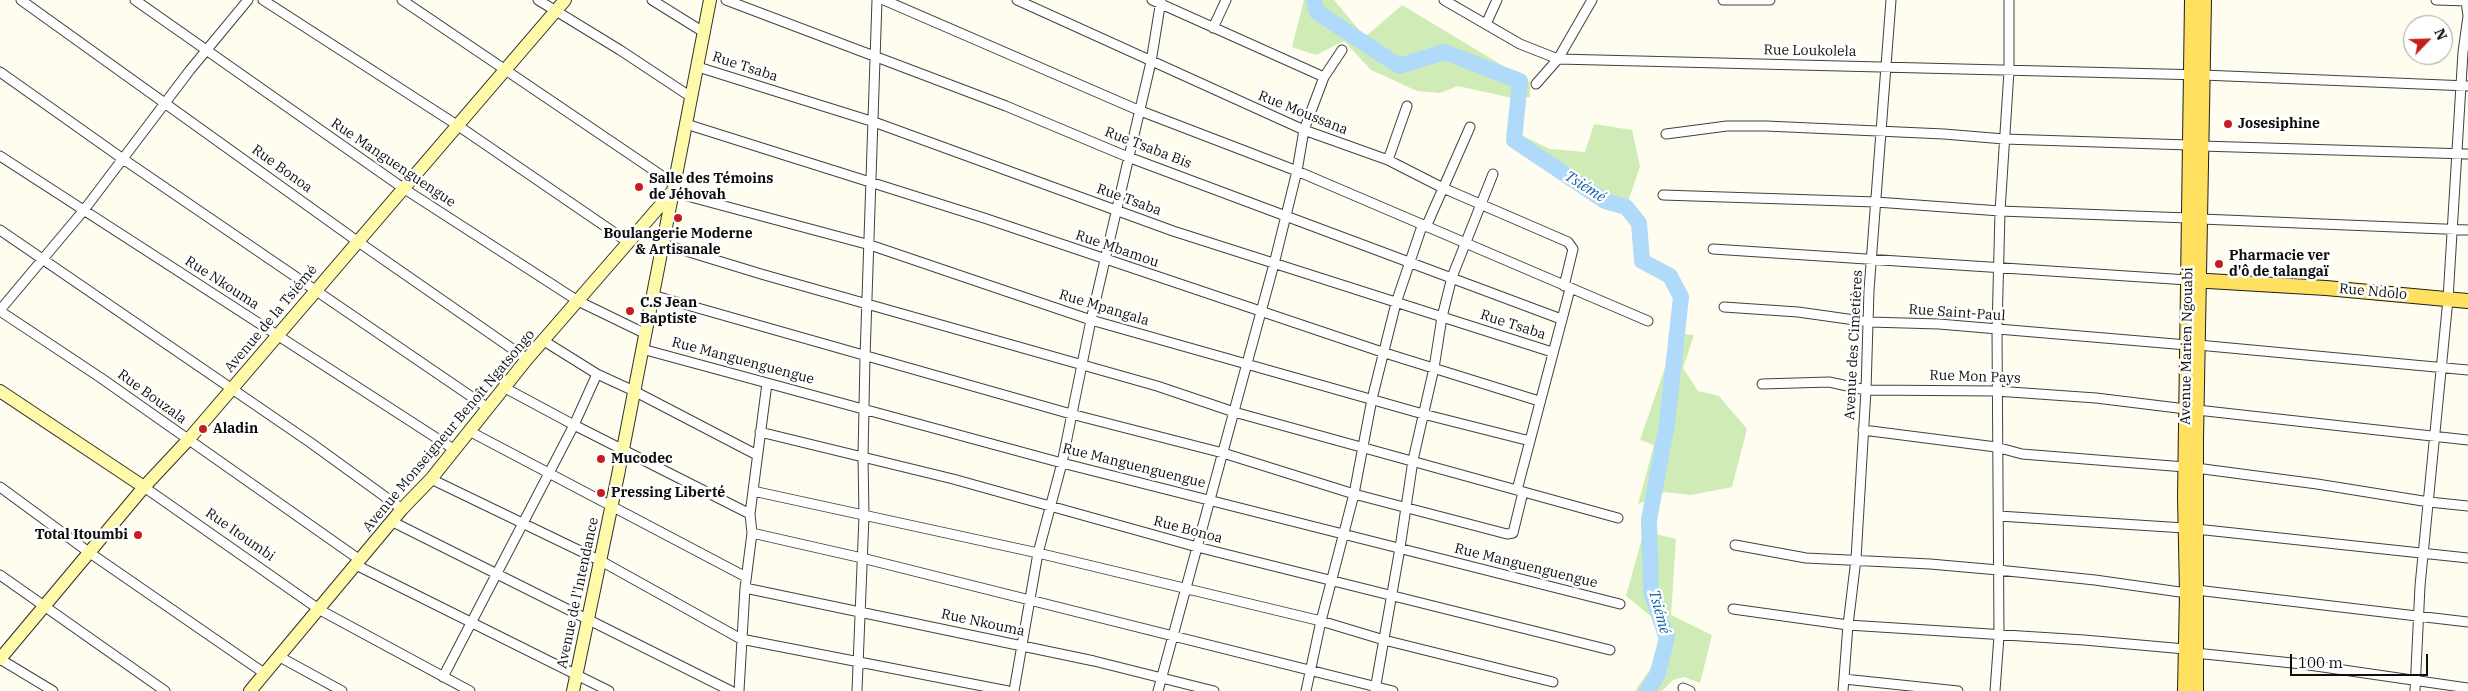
<!DOCTYPE html>
<meta charset="utf-8">
<style>
body{margin:0}
#map{position:relative;width:2468px;height:691px;overflow:hidden;background:#fffdef;font-family:"IBM Plex Serif",serif}
canvas{display:block}
.north{position:absolute;left:2403px;top:15px;width:50px;height:50px;box-sizing:border-box;background:#fff;border:1px solid #9f9f9f;border-radius:50%;rotate:66deg;font-size:14px;font-weight:700;line-height:20px;text-align:center;color:#0e0e0e}
.north::after{content:'';display:block;margin:auto;width:18px;height:22px;background:#c61e1e;clip-path:polygon(50% 0,100% 100%,50% 72%,0 100%)}
.scale{position:absolute;left:2290px;top:654px;width:138px;height:22px;box-sizing:border-box;border:2px solid #0e0e0e;border-top:0;padding-left:6px;font-size:15px;line-height:18px;white-space:nowrap;color:#0e0e0e;-webkit-text-stroke:4px #fff;paint-order:stroke}
</style>
<div id="map">
<canvas width="2468" height="691"></canvas>
<div class="north">N</div>
<div class="scale">100 m</div>
</div>
<script>
const context = document.querySelector('canvas').getContext('2d');
context.lineJoin = 'round';
function fillPath(path, color) { context.fillStyle = color; context.fill(path, 'evenodd'); }
const shape = rows => new Path2D(rows.map(r => 'M' + r).join(''));
function stroke(path, color, width, dash) { context.strokeStyle = color; context.lineWidth = width; context.lineCap = dash ? 'butt' : 'round'; context.setLineDash(dash || []); context.stroke(path); }
function label(font, color, halo, rows, align = 'center') {
  context.font = font + ' "IBM Plex Serif",serif'; context.lineWidth = 5; context.setLineDash([]); context.textBaseline = 'middle'; context.strokeStyle = halo; context.fillStyle = color; for (const [text, x, y, turn = 0] of rows) {
    context.save(); context.translate(x, y); context.rotate((+turn || 0) * Math.PI / 180); context.textAlign = isNaN(turn) ? turn : align; if (halo) context.strokeText(text, 0, 0); context.fillText(text, 0, 0); context.restore();
  }
}
const green = shape([
 [1304,0,1334,0,1365,37,1402,5,1530,82,1530,97,1512,98,1458,86,1440,93,1417,91,1371,70,1344,41,1316,55,1292,47],
 [1594,124,1632,130,1640,167,1626,207,1521,152,1521,135,1550,149,1585,152],
 [1677,333,1694,335,1683,368,1698,391,1719,396,1747,429,1732,487,1691,495,1665,492,1638,504,1654,445,1640,440],
 [1644,531,1676,539,1671,615,1712,635,1700,683,1684,677,1673,680,1662,691,1635,691,1651,668,1659,642,1653,618,1626,596]
]);
const river = shape([
 [1314,0,1317,12,1399,66,1444,52,1520,81,1514,140,1605,201,1626,207,1639,223,1642,261,1670,276,1681,297,1667,424,1649,520,1651,592,1667,638,1657,676,1647,691]
]);
const street = shape([
 [21,0,357,241,527,359],
 [135,0,403,188,578,301,646,334],
 [263,0,457,125,628,242],
 [402,0,674,184],
 [538,0,620,50,691,97],
 [652,0,705,33],
 [726,0,1006,106,1128,157,1561,319],
 [884,0,1138,110,1297,171,1648,321],
 [1017,0,1304,130,1388,160,1443,188,1568,242,1573,249,1564,286],
 [1152,0,1324,77],
 [1444,0,1520,44,1558,59,2203,75,2468,86],
 [1723,0,1770,0],
 [2436,0,2468,1],
 [1486,24,1497,0],
 [1213,28,1226,0],
 [698,67,874,122,1173,231,1552,352],
 [0,72,123,159,488,408],
 [1536,84,1558,59,1592,0],
 [686,124,984,218,1385,353,1539,401],
 [1666,134,1727,126,1766,126,1944,134,2004,139,2189,145],
 [2201,146,2468,154],
 [0,156,455,450],
 [1388,160,1407,106],
 [672,192,870,245,1091,320,1423,414,1530,441],
 [1663,195,1876,202,2000,211,2188,218],
 [2201,219,2468,230],
 [1426,227,1470,127],
 [0,230,311,443,402,509],
 [663,244,761,274,1157,386,1234,412,1618,518],
 [1713,249,2188,280],
 [652,295,1071,414,1223,453,1354,494,1507,534,1513,533,1523,492],
 [1724,307,1798,312,1869,322,1939,324,2187,345],
 [0,310,84,210,190,70,248,0],
 [0,311,101,378,360,560],
 [544,341,597,374,634,391,757,455],
 [2198,345,2468,370],
 [642,349,1062,463,1620,604],
 [1762,384,1829,382,1866,390,1996,391,2096,398,2186,409],
 [505,388,574,425,750,514],
 [2197,410,2468,440],
 [1863,430,1996,447,2022,454,2185,467],
 [469,431,746,577],
 [760,432,953,479,1197,547,1610,650],
 [2196,468,2317,484,2429,502,2468,506],
 [431,479,601,561,741,639,1008,691],
 [0,487,90,553,264,673],
 [144,487,320,610,470,691],
 [1517,490,1570,289],
 [753,491,1038,553,1321,621,1384,640,1553,682],
 [1999,516,2184,528],
 [393,522,731,691],
 [2196,529,2468,558],
 [752,533,862,558,1393,691],
 [1735,545,1806,558,1930,564,1998,570,2095,580,2187,593],
 [356,565,609,691],
 [0,575,165,691],
 [745,588,1094,661,1214,691],
 [2196,590,2468,622],
 [1733,609,1848,625,2084,640,2185,649],
 [2195,653,2302,664,2468,688],
 [278,656,342,691],
 [0,659,53,691],
 [443,677,574,425,597,374],
 [1844,679,1958,691],
 [1683,688,1690,691],
 [1375,690,1400,548,1413,460,1434,368,1442,317,1452,277,1493,174],
 [739,691,745,588,752,533,750,514,767,383],
 [857,691,864,516,863,457,865,357,877,0],
 [1014,691,1038,553,1062,463,1091,320,1151,62,1161,0],
 [1158,691,1274,264,1297,171,1304,130,1324,77,1342,50],
 [1306,691,1321,621,1354,494,1372,399,1396,303,1422,226],
 [1843,691,1848,625,1856,559,1866,390,1869,290,1891,0],
 [1995,691,1999,636,1997,330,2000,211,2009,71,2009,0],
 [2415,691,2420,586,2448,299,2463,52,2468,16,2466,1]
]);
const secondary = shape([
 [0,391,144,487],
 [0,659,144,487,188,440,565,0],
 [250,691,402,509,431,479,527,359,672,192],
 [573,691,618,475,710,0]
]);
const primary = shape([
 [2191,280,2326,288,2468,301],
 [2185,691,2187,593,2185,497,2192,0],
 [2196,691,2196,439,2204,0]
]);
const markers = [
 [2228,124,5,"#c61e1e"],
 [639,187,5,"#c61e1e"],
 [678,218,5,"#c61e1e"],
 [2219,264,5,"#c61e1e"],
 [630,311,5,"#c61e1e"],
 [203,429,5,"#c61e1e"],
 [601,459,5,"#c61e1e"],
 [601,493,5,"#c61e1e"],
 [138,535,5,"#c61e1e"]
];
const streetNames = [
 ["Rue Loukolela",1810,51,1],
 ["Rue Tsaba",745,67,18],
 ["Rue Moussana",1303,113,22],
 ["Rue Tsaba Bis",1148,148,21],
 ["Rue Manguenguengue",393,163,34],
 ["Rue Bonoa",282,169,36],
 ["Rue Tsaba",1129,200,20],
 ["Rue Mbamou",1117,249,19],
 ["Rue Nkouma",222,283,33],
 ["Rue Ndolo",2373,292,5],
 ["Rue Mpangala",1104,308,17],
 ["Rue Saint-Paul",1957,313,4],
 ["Avenue de la Tsiémé",271,319,-50],
 ["Rue Tsaba",1513,325,18],
 ["Avenue des Cimetières",1854,345,-87],
 ["Avenue Marien Ngouabi",2187,346,-89],
 ["Rue Manguenguengue",743,361,15],
 ["Rue Mon Pays",1975,377,2],
 ["Rue Bouzala",152,397,36],
 ["Avenue Monseigneur Benoît Ngatsongo",449,431,-50],
 ["Rue Manguenguengue",1134,466,14],
 ["Rue Bonoa",1188,530,15],
 ["Rue Itoumbi",240,535,35],
 ["Rue Manguenguengue",1526,566,14],
 ["Avenue de l'Intendance",578,593,-78],
 ["Rue Nkouma",983,623,12]
];
const poiNames = [
 ["Josesiphine",2238,124],
 ["Salle des Témoins",649,179],
 ["de Jéhovah",649,195],
 ["Boulangerie Moderne",678,234,"center"],
 ["& Artisanale",678,250,"center"],
 ["Pharmacie ver",2229,256],
 ["d'ô de talangaï",2229,272],
 ["C.S Jean",640,303],
 ["Baptiste",640,319],
 ["Aladin",213,429],
 ["Mucodec",611,459],
 ["Pressing Liberté",611,493],
 ["Total Itoumbi",128,535,"right"]
];
const waterNames = [
 ["Tsiémé",1585,187,32],
 ["Tsiémé",1659,612,75]
];
fillPath(green, '#cfecb6');
stroke(river, '#b0daf9', 16);
stroke(street, '#414141', 11);
stroke(secondary, '#303030', 14);
stroke(primary, '#1f1f1f', 16);
stroke(street, '#fff', 9);
stroke(secondary, '#fffaaa', 12);
stroke(primary, '#ffe05f', 14);
for (const [x, y, r, color] of markers) { const dot = new Path2D(); dot.arc(x, y, r, 0, 2 * Math.PI); context.fillStyle = color; context.fill(dot); stroke(dot, '#fff', 2); }
label('14px', '#0e0e0e', '#fff', streetNames);
label('bold 14px', '#0e0e0e', '#fff', poiNames, 'left');
label('italic 15px', '#105da7', '#fff', waterNames);
</script>
